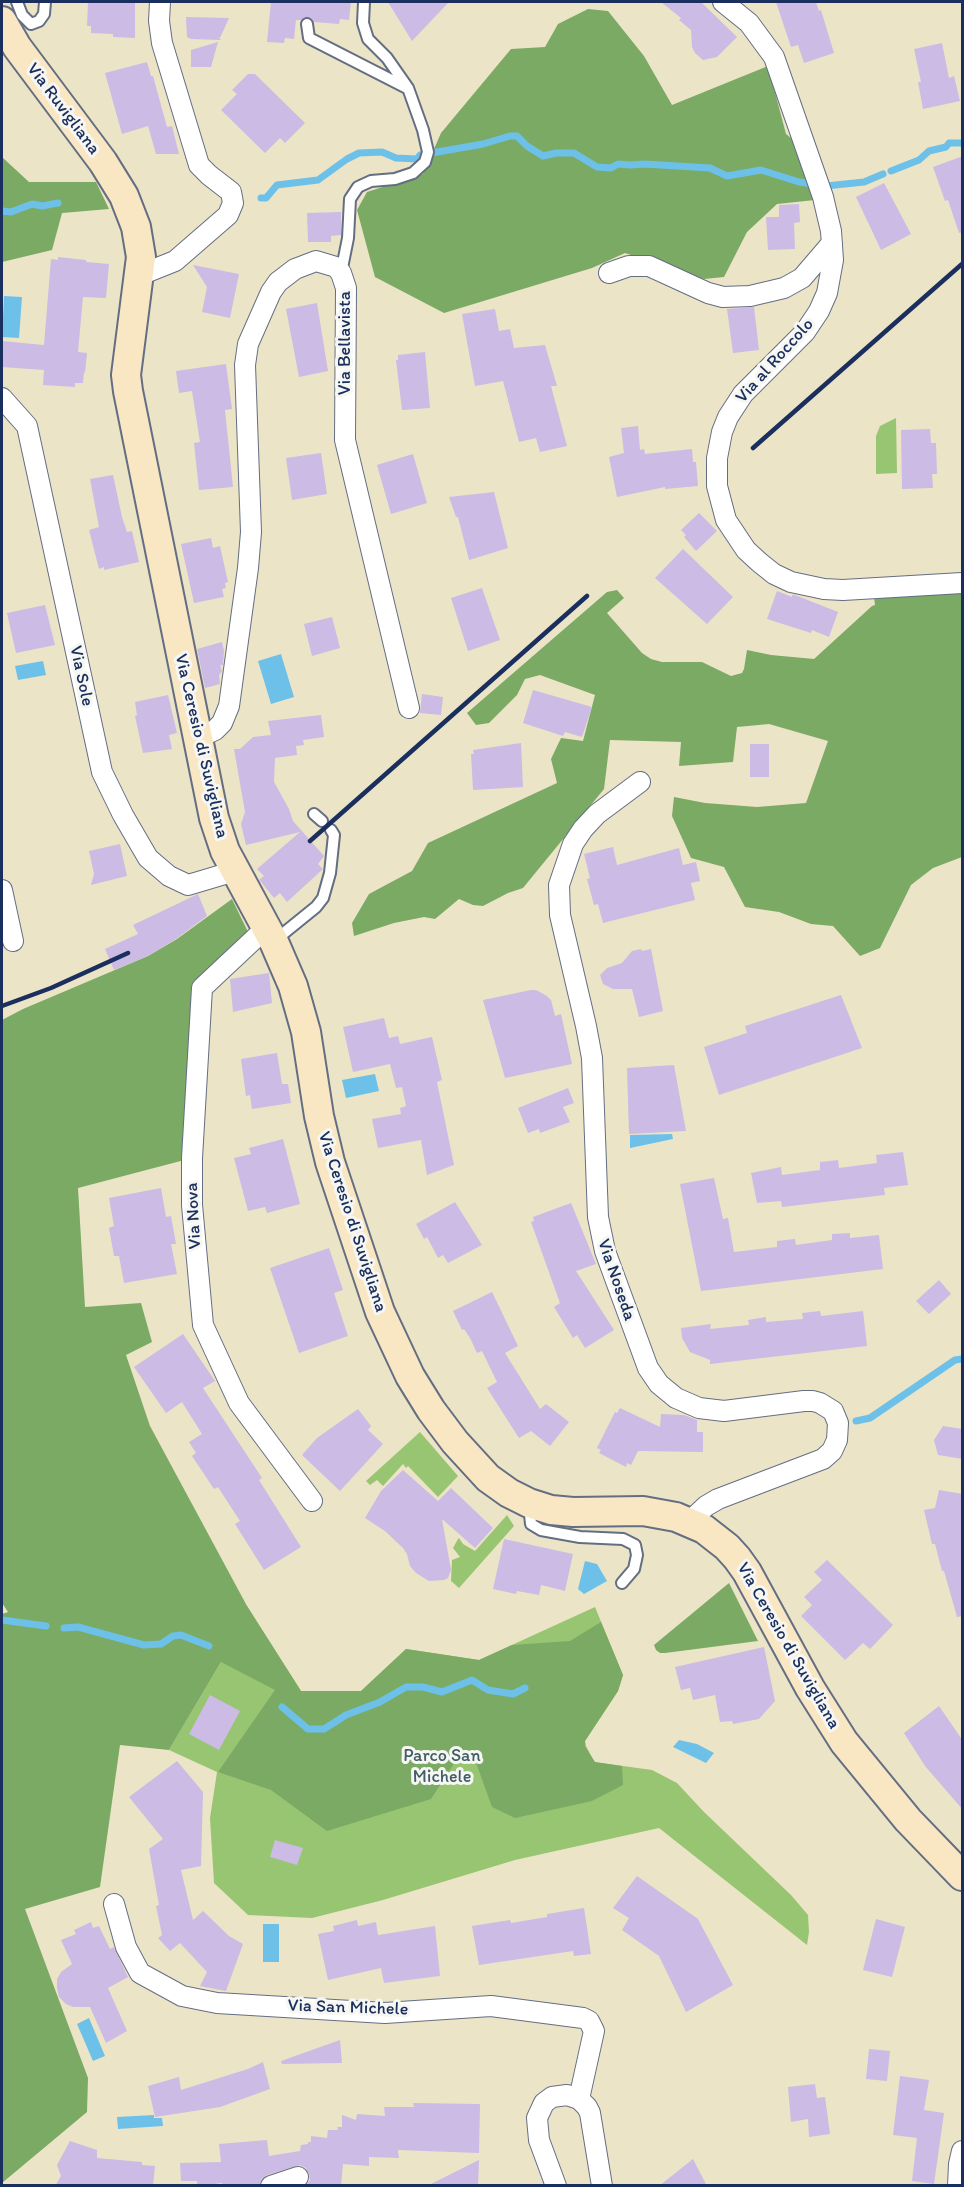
<!DOCTYPE html>
<style>
body{margin:0}
#map{position:relative;width:964px;height:2187px;overflow:hidden;background:#ece4c7;font-family:Itim,sans-serif}
canvas{display:block}
.frame{position:absolute;inset:0;border:3px solid #1b2f5e;pointer-events:none}
</style>
<div id="map">
<canvas width="964" height="2187"></canvas>
<div class="frame"></div>
</div>
<script>
const context = document.querySelector('canvas').getContext('2d');
context.lineJoin = 'round';
function fillPath(path, color) { context.fillStyle = color; context.fill(path, 'evenodd'); }
const shape = rows => new Path2D(rows.map(r => 'M' + r).join(''));
function stroke(path, color, width, dash) { context.strokeStyle = color; context.lineWidth = width; context.lineCap = dash ? 'butt' : 'round'; context.setLineDash(dash || []); context.stroke(path); }
function label(font, color, halo, rows, align = 'center') {
  context.font = font + ' Itim,sans-serif'; context.lineWidth = 6; context.setLineDash([]); context.textBaseline = 'middle'; context.strokeStyle = halo; context.fillStyle = color; for (const [text, x, y, turn = 0] of rows) {
    context.save(); context.translate(x, y); context.rotate((+turn || 0) * Math.PI / 180); context.textAlign = isNaN(turn) ? turn : align; if (halo) context.strokeText(text, 0, 0); context.fillText(text, 0, 0); context.restore();
  }
}
const green = shape([
 [896,418,897,473,876,474,876,436,880,426],
 [420,1432,458,1476,438,1497,408,1466,406,1468,403,1464,383,1486,377,1480,370,1485,366,1481],
 [507,1515,514,1526,459,1588,451,1581,452,1560,460,1557,453,1548,458,1539,459,1538,463,1544,475,1551],
 [247,1606,301,1691,361,1691,406,1649,479,1660,595,1607,623,1675,618,1691,585,1741,586,1746,594,1762,652,1770,677,1783,704,1812,791,1895,808,1915,809,1932,807,1945,659,1828,515,1860,383,1900,312,1918,248,1915,214,1883,210,1818,217,1772,169,1750,221,1662]
]);
const forest = shape([
 [588,9,608,11,644,56,672,105,768,66,786,134,796,142,815,200,777,204,747,232,724,277,704,279,625,253,592,268,444,313,375,277,357,210,367,192,423,174,441,133,511,49,545,47,558,24],
 [2,157,29,182,96,182,109,209,62,213,52,250,2,262],
 [962,589,962,857,933,868,911,885,880,948,860,956,833,926,811,924,779,912,745,907,724,867,691,858,672,816,674,797,705,803,757,807,806,803,828,741,769,724,737,727,733,762,679,766,681,742,610,740,604,789,523,888,508,893,483,906,473,905,459,899,435,919,424,917,394,923,354,936,352,923,369,894,412,871,428,843,557,783,551,759,561,738,583,741,595,695,540,675,525,679,517,695,489,723,476,725,467,713,607,592,617,590,624,598,607,613,642,653,651,659,662,662,702,662,731,676,742,673,744,669,747,650,771,655,814,659,872,606,875,605,874,597],
 [232,899,249,934,202,988,192,1158,78,1188,85,1307,141,1303,152,1342,126,1355,150,1426,247,1606,301,1691,361,1691,406,1649,479,1660,512,1645,570,1641,601,1622,623,1675,618,1691,585,1741,585,1746,595,1762,622,1766,623,1785,592,1801,515,1818,492,1807,474,1757,468,1754,457,1759,431,1799,327,1831,271,1790,218,1772,275,1690,221,1662,169,1750,120,1745,100,1887,25,1909,88,2078,87,2112,2,2183,2,1614,8,1612,2,1603,2,1020,23,1009,148,956,177,939],
 [729,1583,758,1641,665,1653,660,1653,656,1650,654,1645]
]);
const water = shape([
 [4,296,22,297,19,338,2,337],
 [281,654,294,697,271,704,258,661],
 [43,661,46,675,18,680,15,666],
 [375,1074,379,1091,346,1098,342,1080],
 [672,1134,673,1139,630,1148,630,1135],
 [585,1561,597,1564,607,1581,584,1594,578,1589],
 [679,1740,697,1744,714,1753,706,1763,673,1747],
 [263,1924,279,1924,279,1962,263,1962],
 [89,2018,105,2056,93,2061,77,2024],
 [154,2115,154,2118,162,2118,163,2126,118,2129,117,2117]
]);
const stream = shape([
 [891,171,919,160,929,151,946,147,949,143,962,143],
 [261,198,266,198,277,185,318,180,347,159,359,153,382,152,396,158,417,159,420,155,483,144,510,136,517,136,527,146,543,156,556,153,574,153,597,167,611,168,618,164,630,165,644,164,710,168,727,176,761,170,799,182,826,186,864,182,883,174],
 [2,211,11,212,32,204,42,206,58,203],
 [856,1421,870,1418,955,1360,962,1359],
 [2,1620,46,1626],
 [64,1628,78,1627,144,1645,161,1644,173,1636,181,1635,209,1646],
 [282,1707,308,1729,324,1729,346,1715,380,1702,406,1687,423,1687,442,1692,472,1680,488,1690,513,1694,525,1688]
]);
const building = shape([
 [88,2,135,2,135,38,113,37,113,34,91,33,91,26,87,26],
 [271,2,351,2,349,20,340,19,339,24,314,22,310,17,305,17,301,20,296,20,294,39,285,38,284,43,267,42],
 [388,2,449,2,412,41],
 [661,2,701,2,737,37,717,57,703,60,695,53,692,47,691,30,679,20,681,18],
 [776,2,816,2,819,11,821,10,834,53,804,63,798,45,791,47],
 [186,17,229,18,220,38,218,37,221,40,191,39,187,37],
 [218,42,211,67,191,67,191,50],
 [942,43,949,78,954,76,960,101,923,109,918,82,921,82,914,49],
 [147,62,151,76,153,76,167,127,172,126,179,154,156,154,148,126,122,134,105,73],
 [248,74,255,74,305,123,285,143,280,138,265,153,221,110,237,94,232,90],
 [963,156,963,232,959,233,948,200,945,201,933,167],
 [884,183,911,234,881,250,856,197],
 [799,204,800,222,794,223,795,249,768,250,766,217,779,217,779,205],
 [341,212,341,235,331,236,331,242,308,242,307,213],
 [58,257,86,260,86,262,109,264,106,298,83,297,78,352,87,353,85,373,84,372,83,383,75,383,75,387,43,385,44,370,2,367,2,341,44,345,51,259,58,260],
 [193,265,239,274,230,318,202,312,207,287],
 [317,303,328,371,299,377,286,309],
 [754,307,759,350,733,353,727,309],
 [495,309,499,331,510,329,514,348,545,345,557,386,551,386,567,446,540,452,536,438,519,442,503,381,475,386,462,314],
 [425,352,430,408,402,410,396,360,398,360,398,355],
 [226,364,232,409,225,410,233,487,199,490,194,443,200,442,192,391,179,393,176,371],
 [638,426,640,450,644,449,645,454,692,449,693,462,696,462,698,486,665,489,665,487,617,497,609,457,624,453,621,428],
 [930,429,931,443,936,443,937,474,932,474,933,488,902,489,901,430],
 [321,453,327,494,292,500,286,458],
 [413,454,427,503,391,514,377,465],
 [113,475,122,517,127,532,132,531,139,562,104,570,104,567,99,569,89,530,99,527,90,479],
 [494,492,508,548,469,560,458,517,456,517,449,497],
 [699,513,717,531,696,551,684,537,686,535,681,530],
 [211,538,213,548,220,546,228,582,225,583,226,588,222,589,224,597,194,603,181,544],
 [683,549,733,597,707,624,655,578],
 [482,588,500,640,468,651,451,598],
 [777,591,792,597,792,595,795,595,838,612,829,637,812,630,811,633,767,619],
 [45,605,55,645,16,653,7,613],
 [332,617,340,648,312,656,304,624],
 [222,642,224,651,223,665,220,665,222,671,219,675,220,684,205,688,197,649],
 [533,690,592,707,582,737,565,732,563,736,523,723],
 [422,694,443,697,441,715,420,713],
 [168,695,177,733,169,735,172,749,143,753,135,716,137,715,135,702],
 [321,715,324,737,303,740,304,745,296,746,297,755,275,758,274,782,289,809,293,821,324,856,318,864,323,869,287,902,280,893,274,898,261,882,259,880,264,876,257,869,300,832,246,845,241,824,245,812,234,749,240,749,253,737,271,735,268,721],
 [521,743,523,787,473,790,471,754,474,754,473,750],
 [750,744,769,744,769,777,750,777],
 [120,844,127,876,91,885,94,874,89,851],
 [613,847,617,865,679,848,683,865,696,862,700,881,691,883,695,900,603,923,598,904,594,905,587,879,590,878,584,854],
 [198,894,207,916,176,939,148,956,114,970,105,949,138,934,133,925],
 [641,949,642,951,651,949,663,1011,639,1017,632,989,613,989,603,984,600,975,607,968,622,963,632,951],
 [269,973,272,1003,233,1012,230,979],
 [531,990,536,990,547,996,551,1000,555,1016,561,1014,572,1064,505,1078,483,1000],
 [841,995,862,1048,719,1095,704,1047,747,1033,745,1026],
 [384,1018,389,1038,398,1036,400,1044,432,1037,442,1080,437,1082,454,1165,427,1175,421,1140,378,1148,372,1119,401,1114,400,1108,406,1106,402,1087,396,1088,390,1064,353,1072,343,1027],
 [277,1053,282,1084,288,1084,291,1103,252,1109,250,1095,246,1096,241,1059],
 [674,1065,686,1131,629,1134,627,1068],
 [568,1088,574,1103,563,1107,570,1122,540,1133,539,1129,528,1133,518,1108],
 [283,1139,300,1204,267,1213,265,1207,248,1211,234,1158,251,1154,249,1148],
 [903,1152,908,1185,884,1188,885,1195,782,1207,781,1201,757,1203,751,1173,781,1167,782,1175,820,1170,820,1162,838,1160,839,1168,877,1163,876,1155],
 [714,1178,723,1219,728,1218,734,1252,777,1247,777,1241,795,1239,796,1245,832,1240,832,1234,850,1233,850,1238,879,1235,883,1269,701,1291,680,1184],
 [161,1188,166,1217,171,1216,176,1244,171,1244,177,1274,124,1283,119,1256,114,1256,109,1228,114,1226,109,1198],
 [455,1202,482,1245,448,1263,443,1255,438,1258,427,1237,424,1239,416,1224],
 [571,1203,596,1264,576,1271,614,1330,585,1348,577,1335,573,1338,554,1307,560,1303,531,1222,534,1221,533,1217],
 [329,1248,343,1290,334,1293,348,1336,299,1353,270,1268],
 [939,1280,951,1294,929,1314,916,1301],
 [492,1292,518,1346,505,1353,540,1409,546,1404,569,1422,550,1446,531,1431,519,1438,487,1388,497,1382,482,1351,477,1353,470,1338,464,1329,462,1330,453,1311],
 [820,1311,821,1316,863,1311,867,1346,710,1364,710,1360,690,1352,682,1338,681,1328,711,1324,710,1329,749,1325,748,1320,766,1317,766,1322,803,1319,802,1313],
 [183,1334,215,1381,203,1388,262,1478,259,1480,301,1547,264,1570,235,1524,240,1521,218,1487,214,1489,192,1456,196,1453,189,1442,202,1434,182,1402,166,1413,134,1367],
 [620,1408,660,1427,661,1414,684,1415,697,1420,697,1432,703,1432,703,1452,638,1451,631,1465,627,1463,626,1467,599,1453,601,1450,597,1448,615,1412,617,1413],
 [358,1409,371,1426,368,1430,383,1444,340,1491,302,1455,317,1438],
 [943,1426,963,1429,963,1459,938,1455,934,1440],
 [403,1470,438,1501,451,1488,493,1528,475,1548,442,1519,451,1570,448,1578,444,1580,429,1581,416,1573,410,1566,407,1554,403,1548,385,1531,365,1518,381,1491],
 [939,1490,963,1494,963,1616,957,1617,944,1571,942,1571,935,1544,932,1544,924,1510,935,1508],
 [504,1539,573,1554,565,1591,541,1585,539,1595,517,1591,516,1594,493,1589],
 [827,1560,893,1625,870,1649,863,1643,845,1660,801,1616,812,1605,804,1597,822,1580,814,1572],
 [764,1647,775,1701,759,1719,733,1724,732,1721,720,1722,715,1695,693,1700,690,1688,681,1690,675,1667],
 [210,1695,240,1711,219,1750,189,1734],
 [939,1706,963,1741,963,1810,925,1766,904,1733],
 [177,1761,203,1792,201,1866,181,1870,193,1920,203,1911,229,1936,243,1944,226,1991,200,1986,207,1972,180,1943,170,1951,158,1938,162,1935,156,1906,159,1905,149,1849,163,1839,129,1797],
 [275,1840,303,1848,297,1865,270,1857],
 [637,1876,698,1919,733,1985,686,2012,659,1956,622,1930,629,1918,613,1908],
 [584,1908,591,1954,574,1956,573,1951,479,1965,472,1926,510,1920,511,1923,547,1917,547,1914],
 [876,1919,905,1927,892,1977,863,1970],
 [357,1920,358,1926,376,1922,378,1935,435,1926,440,1976,384,1983,381,1968,328,1980,318,1934,334,1931,333,1926],
 [91,1922,93,1928,99,1926,110,1949,114,1947,128,1977,108,1988,127,2031,106,2043,90,2007,73,2007,66,2004,59,1997,57,1988,57,1979,61,1972,72,1964,61,1940,76,1934,74,1930],
 [340,2040,342,2063,282,2064,281,2061],
 [869,2049,890,2051,887,2081,866,2079],
 [263,2062,270,2089,220,2107,155,2117,148,2086,179,2077,181,2090,248,2069],
 [900,2076,929,2080,924,2110,944,2113,934,2184,912,2181,917,2138,893,2135],
 [815,2084,817,2098,825,2097,830,2134,809,2137,808,2119,791,2122,788,2087],
 [413,2103,480,2104,479,2153,398,2150,399,2158,369,2157,369,2166,343,2164,341,2186,306,2186,310,2180,309,2174,306,2168,300,2165,267,2175,262,2179,259,2186,223,2186,222,2183,197,2186,197,2181,181,2181,180,2163,221,2162,219,2144,267,2140,269,2156,300,2151,301,2145,308,2144,308,2142,311,2142,311,2136,327,2138,328,2130,338,2130,337,2127,342,2127,342,2115,356,2120,357,2114,385,2116,384,2107,414,2107],
 [70,2141,97,2150,97,2158,142,2162,142,2165,155,2166,153,2186,55,2186,61,2176,57,2165],
 [693,2159,707,2186,659,2186],
 [479,2160,478,2186,427,2186]
]);
const service = shape([
 [17,2,22,15,31,24,39,21,44,14,45,2],
 [307,24,309,38,405,87],
 [341,273,348,238,350,199,358,187,371,181,395,179,413,173,425,162,428,152,423,130,408,88,387,58,368,39,363,23,364,2],
 [314,814,322,821],
 [274,941,316,907,323,898,330,873,334,835,331,830],
 [529,1505,531,1524,541,1530,580,1537,623,1539,635,1545,637,1555,634,1569,622,1583]
]);
const minor = shape([
 [723,2,749,23,774,57,823,197,831,231,833,260,827,293,819,311,805,332,743,394,728,417,722,432,717,458,717,486,726,520,746,550,759,562,774,574,791,582,824,589,843,590,962,583],
 [609,273,629,266,649,266,708,293,723,297,750,296,784,288,802,278,832,243],
 [140,275,175,261,228,215,233,203,231,192,209,175,199,165,162,43,159,21,160,2],
 [2,398,27,426,102,772,123,815,148,858,169,876,188,885,235,871],
 [197,738,215,730,222,723,229,706,248,568,251,532,245,365,248,344,271,292,278,282,295,269,316,261,336,267,341,273,346,288,345,440,409,708],
 [640,782,597,814,583,829,573,844,559,885,560,915,586,1026,592,1058,598,1217,605,1251,648,1368,659,1384,676,1398,699,1408,724,1411,804,1401,813,1401,820,1403,833,1411,838,1423,837,1440,832,1451,823,1459,718,1499,706,1506,689,1522],
 [2,890,13,941],
 [266,928,202,988,192,1158,192,1205,203,1325,239,1403,312,1501],
 [114,1904,126,1947,140,1973,182,1996,217,2003,385,2013,491,2006,583,2018,589,2021,594,2031,579,2099],
 [271,2186,298,2177],
 [556,2186,539,2140,537,2118,544,2103,552,2097,567,2095,579,2099,587,2107,590,2113,602,2186],
 [958,2186,959,2164,962,2151]
]);
const secondary = shape([
 [2,21,17,47,103,162,124,196,136,227,141,257,126,375,128,391,214,818,225,851,274,942,293,986,306,1032,319,1116,330,1162,380,1312,410,1376,431,1410,455,1442,488,1478,509,1493,529,1503,551,1510,573,1512,643,1511,676,1517,704,1529,727,1547,737,1558,747,1572,810,1688,844,1742,908,1820,962,1876]
]);
const rail = shape([
 [753,448,962,264],
 [310,841,587,596],
 [2,1006,51,988,128,953]
]);
const streetNames = [
 ["Via Ruvigliana",63,109,53],
 ["Via Bellavista",345,343,-90],
 ["Via al Roccolo",775,361,-48],
 ["Via Sole",81,676,78],
 ["Via Ceresio di Suvigliana",201,746,77],
 ["Via Nova",194,1216,-93],
 ["Via Ceresio di Suvigliana",352,1222,72],
 ["Via Noseda",616,1280,71],
 ["Via Ceresio di Suvigliana",788,1646,60],
 ["Via San Michele",348,2008,2]
];
const parkNames = [
 ["Parco San",442,1756],
 ["Michele",442,1777]
];
fillPath(green, '#98c572');
fillPath(forest, '#7aaa64');
fillPath(water, '#6dc1e9');
stroke(stream, '#6dc1e9', 7);
fillPath(building, '#ccbbe5');
stroke(service, '#646e83', 14);
stroke(minor, '#646e83', 22);
stroke(secondary, '#646e83', 32);
stroke(service, '#fff', 10);
stroke(minor, '#fff', 20);
stroke(secondary, '#f9e7c3', 28);
stroke(rail, '#1b2f5e', 4.5);
label('18px', '#1b2f5e', '#f6f6f2', streetNames);
label('18px', '#405c64', '#f6f6f2', parkNames);
</script>
